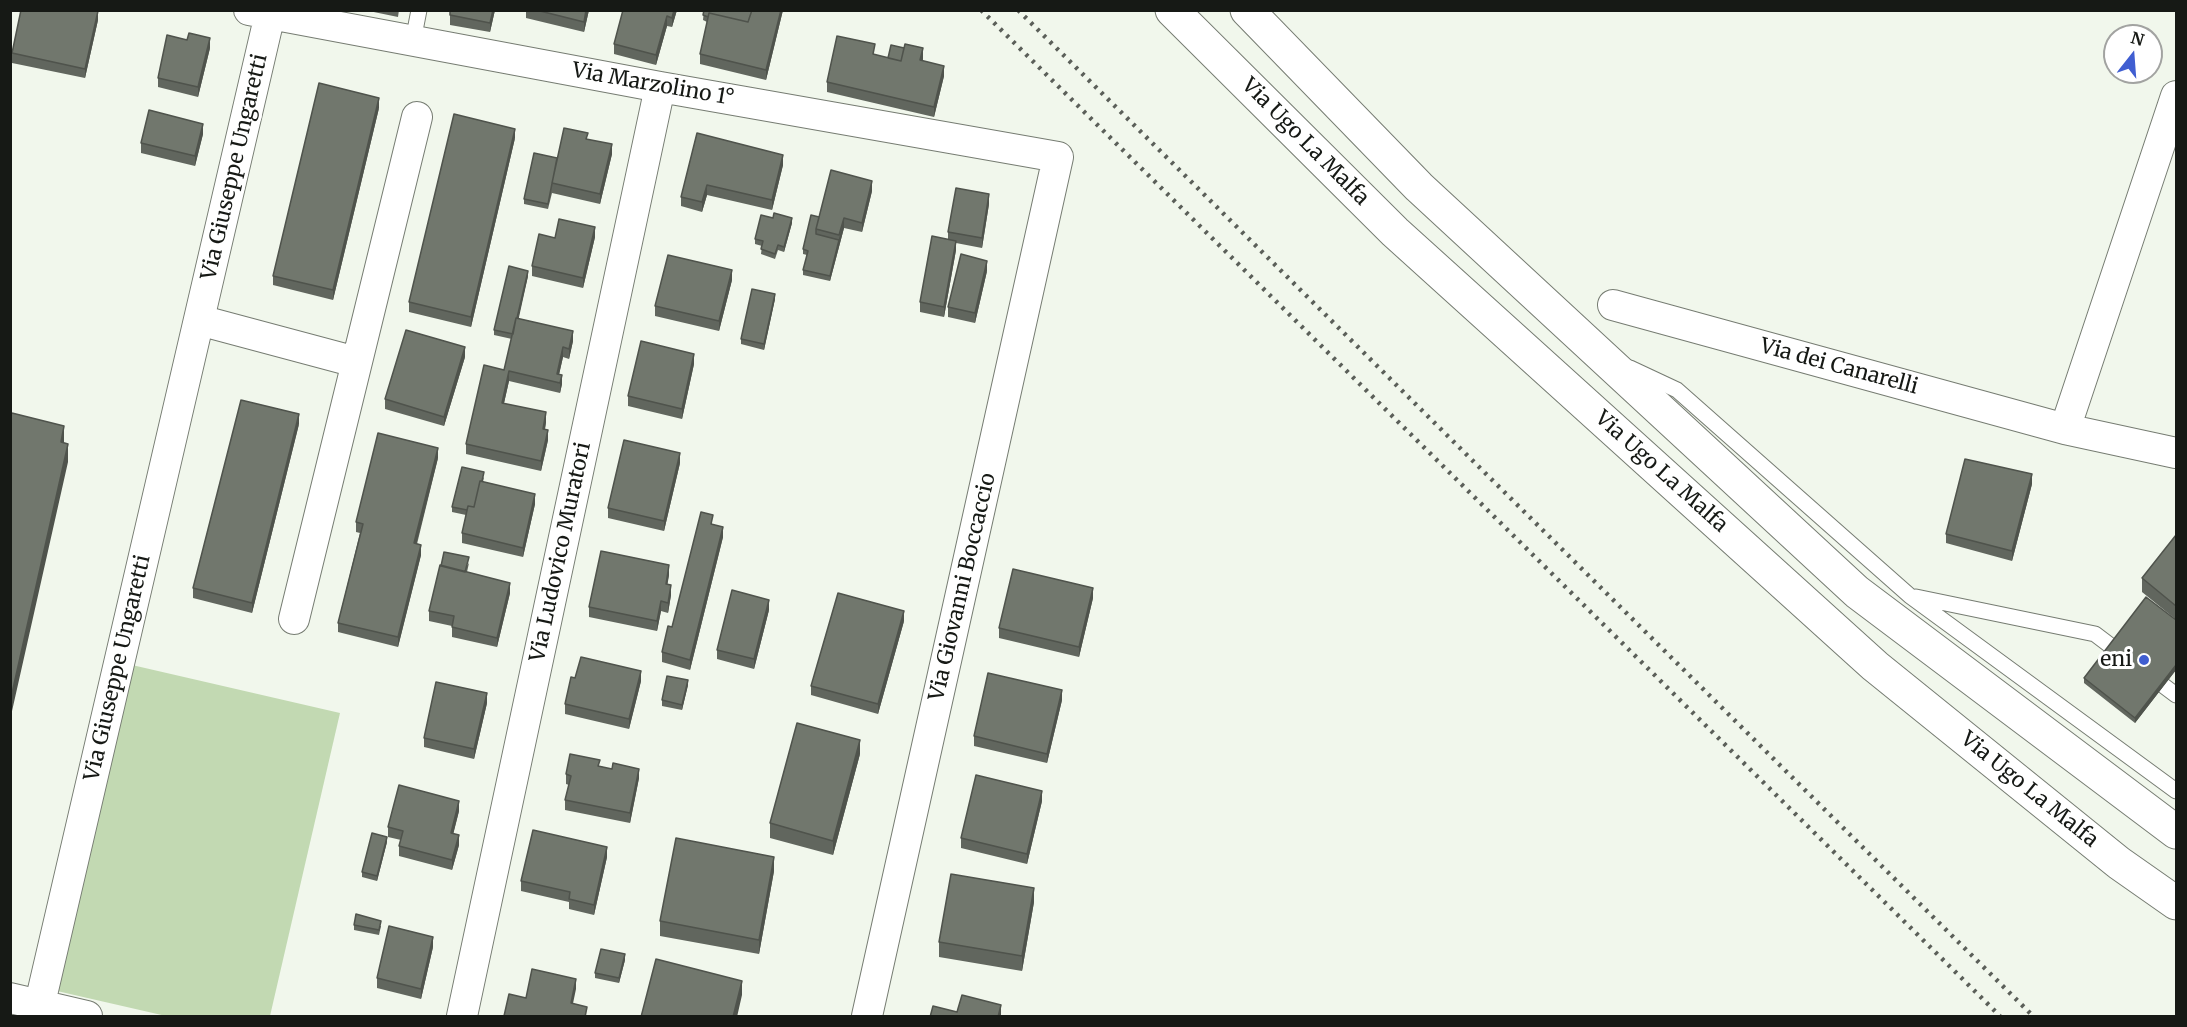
<!DOCTYPE html>
<meta charset="utf-8">
<style>
body{margin:0}
#map{position:relative;width:2187px;height:1027px;overflow:hidden;background:#f1f7ec;font-family:Merriweather,serif}
canvas{display:block}
.frame{position:absolute;inset:0;border:12px solid #161915;pointer-events:none}
.north{position:absolute;left:2103px;top:24px;width:60px;height:60px;box-sizing:border-box;background:#fff;border:2px solid #a2a3a1;border-radius:50%;rotate:17deg;font-size:16px;font-weight:700;line-height:24px;text-align:center;color:#161915}
.north::after{content:'';display:block;margin:auto;width:21px;height:27px;background:#405ed1;clip-path:polygon(50% 0,100% 100%,50% 72%,0 100%)}
</style>
<div id="map">
<canvas width="2187" height="1027"></canvas>
<div class="frame"></div>
<div class="north">N</div>
</div>
<script>
const context = document.querySelector('canvas').getContext('2d');
context.lineJoin = 'round';
function fillPath(path, color) { context.fillStyle = color; context.fill(path, 'evenodd'); }
const shape = rows => new Path2D(rows.map(r => 'M' + r).join(''));
function stroke(path, color, width, dash) { context.strokeStyle = color; context.lineWidth = width; context.lineCap = dash ? 'butt' : 'round'; context.setLineDash(dash || []); context.stroke(path); }
function label(font, color, halo, rows, align = 'center') {
  context.font = font + ' Merriweather,serif'; context.lineWidth = 6; context.setLineDash([]); context.textBaseline = 'middle'; context.strokeStyle = halo; context.fillStyle = color; for (const [text, x, y, turn = 0] of rows) {
    context.save(); context.translate(x, y); context.rotate((+turn || 0) * Math.PI / 180); context.textAlign = isNaN(turn) ? turn : align; if (halo) context.strokeText(text, 0, 0); context.fillText(text, 0, 0); context.restore();
  }
}
const green = shape([
 [132,665,340,713,270,1016,166,1016,57,991]
]);
const service = shape([
 [413,41,419,10],
 [1630,368,1677,390,1910,596,2176,791],
 [1916,597,2095,634,2124,656],
 [2148,674,2176,695]
]);
const minor = shape([
 [249,10,660,87,1058,157,867,1016],
 [1613,305,2065,429,2176,453],
 [199,320,356,362],
 [2065,429,2176,96],
 [294,619,417,117],
 [10,998,87,1016],
 [37,1016,270,14],
 [462,1016,660,87]
]);
const trunk = shape([
 [1172,10,1395,232,1875,666,2119,863,2176,903],
 [1247,10,1419,187,1857,592,2176,832]
]);
const rail = shape([
 [981,10,2000,1016],
 [1018,10,2033,1016]
]);
const wall = shape([
 [364,10,399,10,398,17],
 [450,10,495,10,490,32,450,25],
 [526,10,589,10,584,32,526,18],
 [677,10,672,27,667,26,656,65,614,54,614,44],
 [704,10,783,10,766,80,700,64,700,54,707,22,703,20],
 [98,20,85,78,12,63,12,53],
 [210,48,198,97,158,87,158,78],
 [875,55,888,58,923,58,923,61,944,76,934,117,827,92,827,82],
 [379,108,333,300,273,285,273,276],
 [697,133,783,165,772,210,707,195,702,212,681,206,681,197],
 [203,134,195,166,141,153,141,143],
 [515,138,471,327,409,312,409,302],
 [588,139,612,154,600,204,552,193,548,209,524,204,524,199,557,158],
 [872,191,862,232,844,228,830,281,803,275,803,270,807,255,803,254,803,249,819,217],
 [989,204,982,248,956,243,956,250,944,317,920,312,920,302,948,239,948,232],
 [792,223,784,252,778,250,775,259,761,254,762,246,755,244,755,239],
 [595,237,583,288,532,276,532,266,555,238],
 [987,271,975,323,948,317,948,307],
 [528,276,518,319,573,341,569,359,563,357,559,374,562,384,560,393,509,381,504,403,546,422,545,430,548,440,541,471,466,454,466,444,504,370,512,339,494,335,494,330],
 [732,280,719,331,655,316,655,306],
 [775,299,764,350,741,344,741,339],
 [465,357,444,426,385,409,385,399],
 [694,364,682,419,628,406,628,396],
 [299,424,252,613,193,598,193,588],
 [438,458,417,544,421,555,398,647,338,632,338,623,360,533,356,532,356,522],
 [680,463,664,531,608,518,608,508],
 [484,477,483,482,535,504,523,557,462,543,462,533,466,515,452,512,452,507],
 [2032,484,2012,561,1946,543,1946,534],
 [713,525,723,537,690,670,662,662,662,652],
 [2176,535,2176,670,2135,723,2084,683,2084,678,2174,618,2142,592,2142,578],
 [469,563,467,572,510,593,497,647,452,637,452,626,429,621,429,611],
 [669,575,667,584,671,595,668,613,661,611,657,631,589,617,589,607],
 [1093,598,1079,657,999,638,999,628],
 [769,610,754,669,717,659,717,650],
 [904,621,878,714,811,695,811,686],
 [641,681,629,729,565,714,565,704],
 [688,685,682,710,662,706,662,700],
 [1062,700,1047,763,974,746,974,736],
 [487,703,474,759,424,747,424,738],
 [860,754,833,855,770,838,770,823],
 [600,766,639,778,630,823,565,810,565,800,569,785,566,784,566,774],
 [1042,801,1027,864,961,848,961,838],
 [459,811,453,834,459,845,452,870,399,856,399,846,401,840,388,837,388,827],
 [387,842,377,881,362,877,362,872],
 [607,857,594,915,569,909,569,902,521,891,521,881],
 [774,871,759,954,660,936,660,921],
 [1034,902,1022,971,939,957,939,942],
 [354,925,381,926,379,935,354,930],
 [433,947,421,999,377,988,377,978],
 [625,960,619,983,595,978,595,973]
]);
const shadedWall = shape([
 [493,10,495,10,490,32,490,23],
 [586,10,589,10,584,32,584,22],
 [674,10,677,10,672,27,672,18],
 [781,10,783,10,766,80,766,70],
 [98,11,98,20,85,78,85,69],
 [667,16,667,26,656,65,656,55],
 [210,38,210,48,198,97,198,87],
 [923,48,923,58,920,70,920,60],
 [944,66,944,76,934,117,934,107],
 [379,98,379,108,333,300,333,290],
 [203,124,203,134,195,166,195,156],
 [515,129,515,138,471,327,471,317],
 [612,144,612,154,600,204,600,194],
 [783,155,783,165,772,210,772,200],
 [872,181,872,191,862,232,862,223],
 [707,185,707,195,702,212,702,202],
 [989,194,989,204,982,248,982,238],
 [792,218,792,223,784,252,784,247],
 [844,218,844,228,830,281,830,276],
 [595,227,595,237,583,288,583,278],
 [956,241,956,250,944,317,944,307],
 [987,261,987,271,975,323,975,313],
 [732,270,732,280,719,331,719,321],
 [528,271,528,276,514,340,514,335],
 [775,294,775,299,764,350,764,344],
 [573,331,573,341,569,359,569,349],
 [465,347,465,357,444,426,444,417],
 [563,347,563,357,557,384,557,374],
 [694,354,694,364,682,419,682,409],
 [509,371,509,381,502,412,502,403],
 [562,375,562,384,560,393,560,383],
 [546,412,546,422,543,439,543,429],
 [299,414,299,424,252,613,252,603],
 [64,426,64,444,61,442],
 [548,430,548,440,541,471,541,461],
 [68,444,68,462,10,720,10,702],
 [438,448,438,458,414,553,414,543],
 [680,453,680,463,664,531,664,521],
 [2032,474,2032,484,2012,561,2012,551],
 [535,494,535,504,523,557,523,548],
 [723,527,723,537,690,670,690,660],
 [421,545,421,555,398,647,398,637],
 [669,565,669,575,666,594,666,584],
 [510,583,510,593,497,647,497,638],
 [671,585,671,595,668,613,668,603],
 [1093,588,1093,598,1079,657,1079,647],
 [769,600,769,610,754,669,754,659],
 [661,601,661,611,657,631,657,621],
 [904,611,904,621,878,714,878,704],
 [2176,665,2176,670,2135,723,2135,718],
 [641,671,641,681,629,729,629,719],
 [688,680,688,685,682,710,682,705],
 [1062,690,1062,700,1047,763,1047,754],
 [487,693,487,703,474,759,474,749],
 [860,740,860,754,833,855,833,841],
 [639,769,639,778,630,823,630,813],
 [1042,791,1042,801,1027,864,1027,854],
 [459,801,459,811,451,843,451,833],
 [459,835,459,845,452,870,452,860],
 [387,837,387,842,377,881,377,876],
 [607,847,607,857,594,915,594,905],
 [774,857,774,871,759,954,759,940],
 [1034,888,1034,902,1022,971,1022,956],
 [433,937,433,947,421,999,421,989],
 [625,954,625,960,619,983,619,978],
 [576,979,576,989,571,1013,571,1003],
 [742,981,742,995,737,1017,733,1017],
 [1001,1005,1001,1015,1000,1017,998,1017]
]);
const building = shape([
 [21,10,98,11,85,69,12,53,21,10],
 [450,10,493,10,490,23,450,15,450,10],
 [536,10,586,10,584,22,536,10],
 [623,10,674,10,672,18,667,16,656,55,614,44,623,10],
 [704,10,752,10,748,22,709,13,708,17,703,15,704,10],
 [752,10,781,10,766,70,700,54,709,13,748,22,752,10],
 [189,33,210,38,198,87,158,78,167,35,187,40,189,33],
 [837,36,875,44,873,54,901,61,905,44,923,48,920,60,944,66,934,107,827,82,837,36],
 [891,45,904,48,901,61,888,58,891,45],
 [319,83,379,98,333,290,273,276,319,83],
 [149,110,203,124,195,156,141,143,149,110],
 [454,114,515,129,471,317,409,302,454,114],
 [564,128,588,133,586,139,612,144,600,194,552,183,564,128],
 [697,133,783,155,772,200,707,185,702,202,681,197,697,133],
 [534,153,557,158,548,204,524,199,534,153],
 [831,170,872,181,862,223,844,218,839,235,816,229,831,170],
 [956,188,989,194,982,238,948,232,956,188],
 [774,213,792,218,784,247,778,245,775,254,761,249,763,241,755,239,761,215,773,218,774,213],
 [811,215,819,217,816,229,816,234,839,240,830,276,803,270,808,251,803,249,811,215],
 [559,219,595,227,583,278,532,266,539,234,555,238,559,219],
 [932,236,956,241,944,307,920,302,932,236],
 [961,254,987,261,975,313,948,307,961,254],
 [668,255,732,270,719,321,655,306,668,255],
 [509,266,528,271,517,318,516,318,513,334,494,330,509,266],
 [752,289,775,294,764,344,741,339,752,289],
 [516,318,573,331,569,349,563,347,557,374,562,375,560,383,509,371,502,403,546,412,543,429,548,430,541,461,466,444,484,365,504,370,516,318],
 [406,330,465,347,444,417,385,399,406,330],
 [641,341,694,354,682,409,628,396,641,341],
 [241,400,299,414,252,603,193,588,241,400],
 [12,413,64,426,61,442,68,444,10,702,10,417,12,413],
 [378,433,438,448,414,543,421,545,398,637,338,623,363,524,356,522,378,433],
 [624,440,680,453,664,521,608,508,624,440],
 [1965,459,2032,474,2012,551,1946,534,1965,459],
 [462,467,484,472,482,481,480,481,474,507,468,506,467,510,452,507,462,467],
 [480,481,535,494,523,548,462,533,468,506,474,507,480,481],
 [701,512,713,515,711,524,723,527,690,660,662,652,668,626,672,627,701,512],
 [2176,535,2176,606,2142,578,2176,535],
 [601,551,669,565,666,584,671,585,668,603,661,601,657,621,589,607,601,551],
 [444,552,469,557,465,572,441,566,444,552],
 [440,565,510,583,497,638,452,627,454,616,429,611,440,565],
 [1013,569,1093,588,1079,647,999,628,1013,569],
 [732,590,769,600,754,659,717,650,732,590],
 [838,593,904,611,878,704,811,686,838,593],
 [2146,597,2176,620,2176,665,2135,718,2084,678,2146,597],
 [581,657,641,671,629,719,565,704,571,677,575,678,581,657],
 [988,673,1062,690,1047,754,974,736,988,673],
 [667,676,688,680,682,705,662,700,667,676],
 [436,682,487,693,474,749,424,738,436,682],
 [797,723,860,740,833,841,770,823,797,723],
 [570,754,600,760,598,766,612,769,613,763,639,769,630,813,565,800,571,776,566,774,570,754],
 [976,775,1042,791,1027,854,961,838,976,775],
 [399,785,459,801,451,833,459,835,452,860,399,846,403,831,388,827,399,785],
 [533,830,607,847,594,905,569,899,570,892,521,881,533,830],
 [372,833,387,837,377,876,362,872,372,833],
 [676,838,774,857,759,940,660,921,676,838],
 [951,874,1034,888,1022,956,939,942,951,874],
 [356,914,381,921,379,930,354,925,356,914],
 [389,926,433,937,421,989,377,978,389,926],
 [601,949,625,954,619,978,595,973,601,949],
 [656,959,742,981,733,1017,641,1017,656,959],
 [532,969,576,979,571,1003,587,1007,585,1017,504,1016,509,994,526,998,532,969],
 [962,995,1001,1005,998,1017,930,1017,933,1006,957,1012,962,995]
]);
const markers = [
 [2144,660,6,"#405ed1"]
];
const streetNames = [
 ["Via Marzolino 1°",653,85,10],
 ["Via Ugo La Malfa",1305,142,45],
 ["Via Giuseppe Ungaretti",235,167,-77],
 ["Via dei Canarelli",1839,367,15],
 ["Via Ugo La Malfa",1661,472,42],
 ["Via Ludovico Muratori",561,552,-78],
 ["Via Giovanni Boccaccio",963,587,-77],
 ["Via Giuseppe Ungaretti",118,668,-77],
 ["Via Ugo La Malfa",2029,790,39]
];
const poiNames = [
 ["eni",2132,660]
];
fillPath(green, '#c2d9b2');
stroke(service, '#767c72', 17);
stroke(minor, '#767c72', 32);
stroke(trunk, '#767c72', 35);
stroke(service, '#fff', 15);
stroke(minor, '#fff', 30);
stroke(trunk, '#fff', 33);
stroke(rail, '#5b5f59', 4.5, [3, 6]);
fillPath(wall, '#61665e');
fillPath(shadedWall, '#4f534c');
fillPath(building, '#71776d');
stroke(building, '#4f534c', 1.5);
for (const [x, y, r, color] of markers) { const dot = new Path2D(); dot.arc(x, y, r, 0, 2 * Math.PI); context.fillStyle = color; context.fill(dot); stroke(dot, '#fff', 2); }
label('21px', '#161915', '#fff', streetNames);
label('21px', '#161915', '#fff', poiNames, 'right');
</script>
